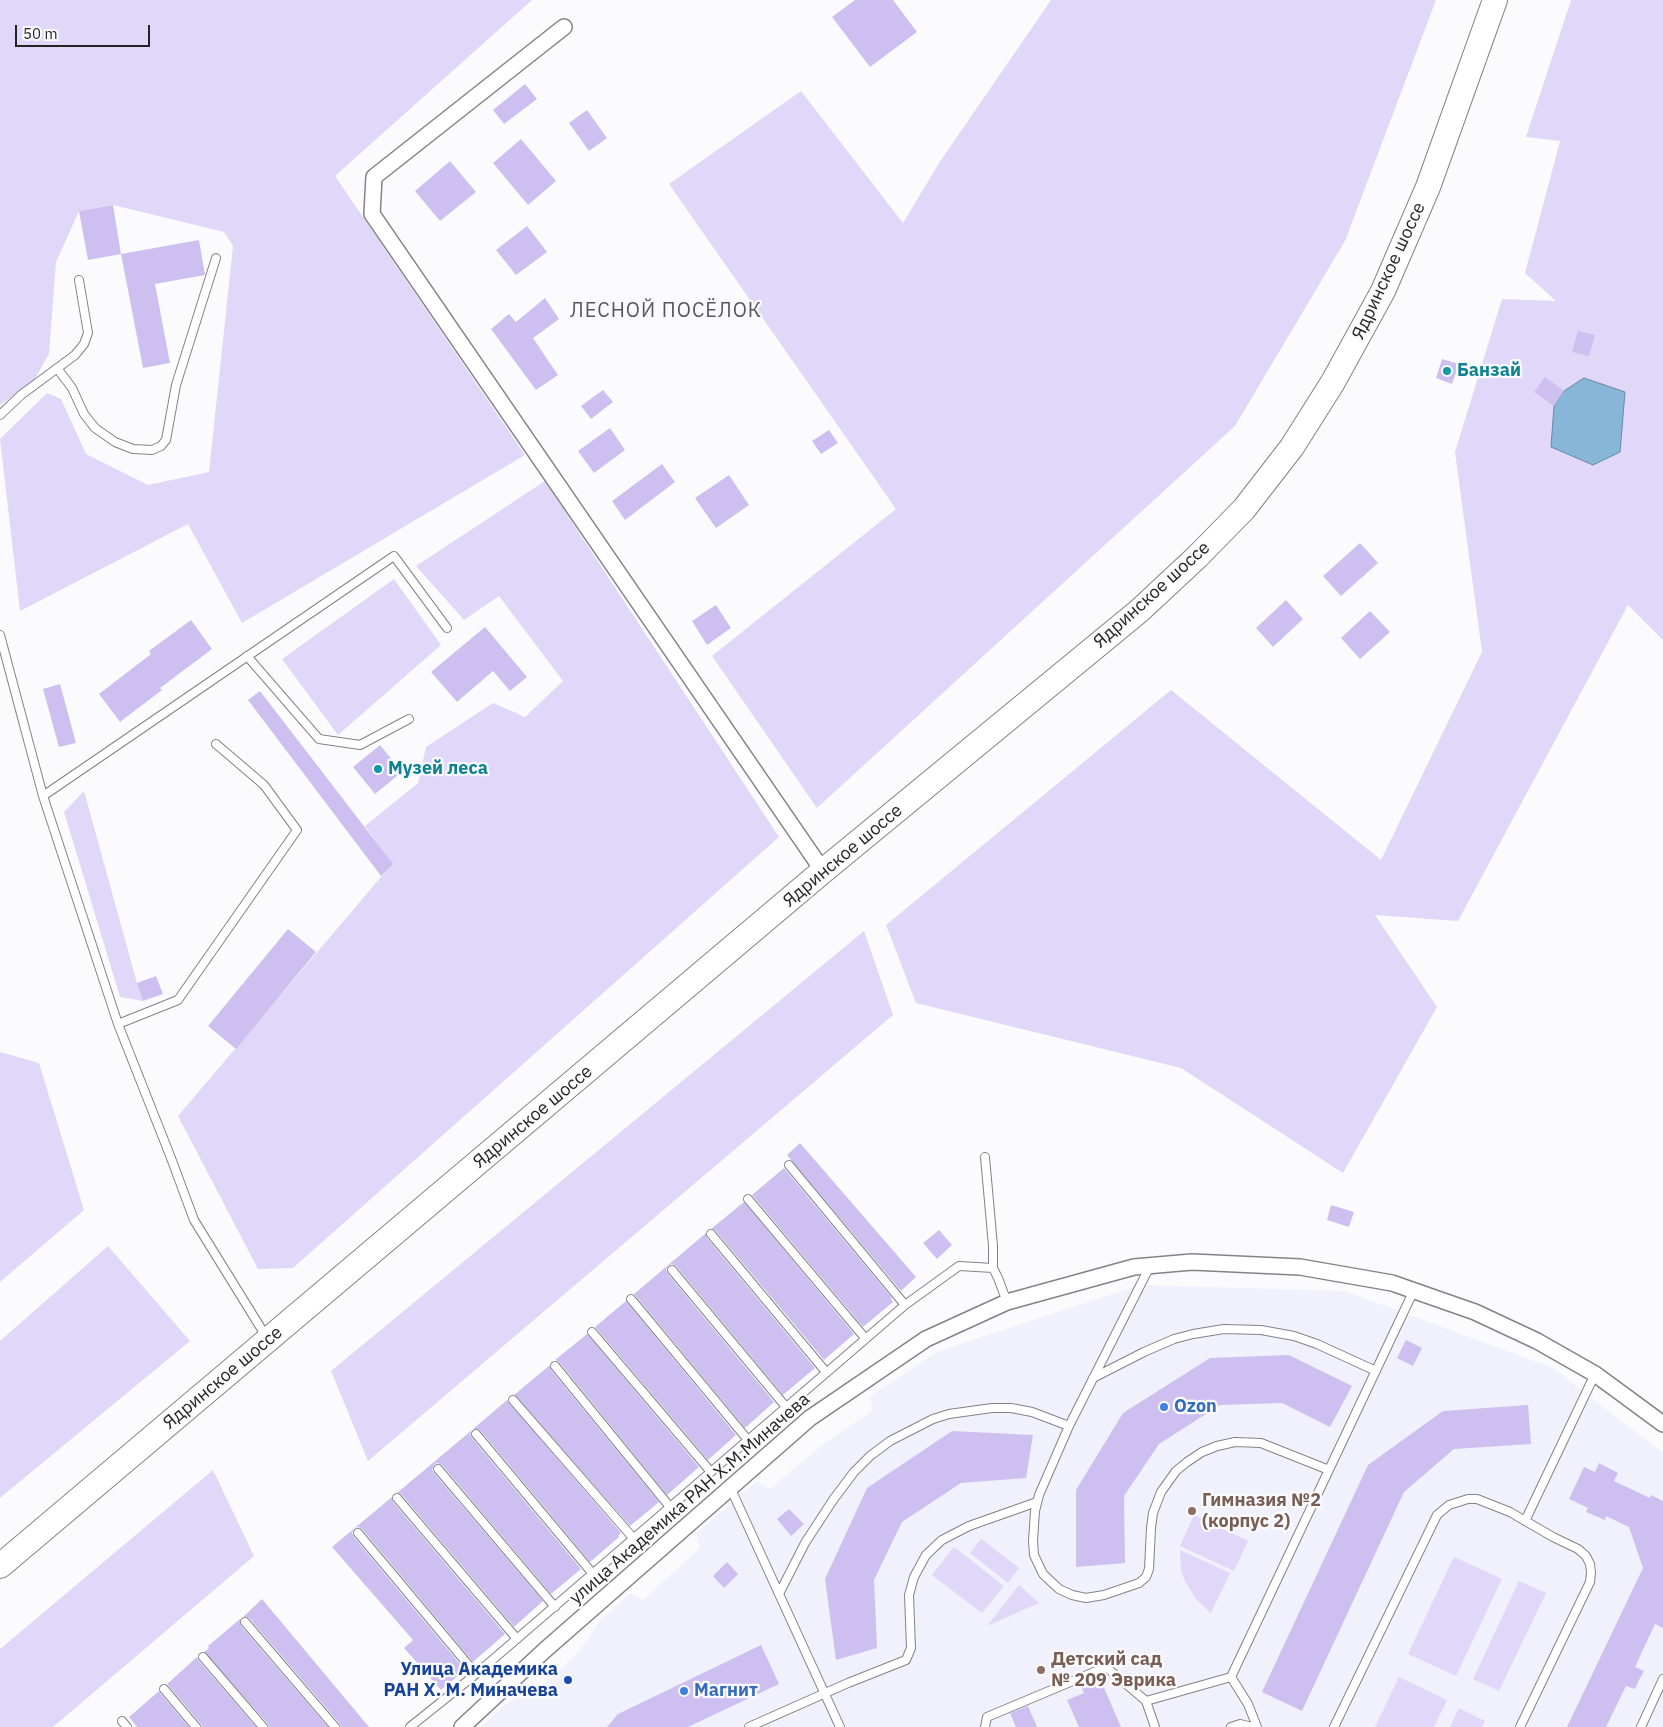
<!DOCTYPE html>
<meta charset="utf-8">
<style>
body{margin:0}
#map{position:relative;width:1663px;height:1727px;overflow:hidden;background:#fbfbfe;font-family:"IBM Plex Sans",sans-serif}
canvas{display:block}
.scale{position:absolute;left:15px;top:25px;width:135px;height:22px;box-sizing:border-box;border:2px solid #242426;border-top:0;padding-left:6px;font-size:15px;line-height:18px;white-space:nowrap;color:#242426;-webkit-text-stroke:4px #fbfbfe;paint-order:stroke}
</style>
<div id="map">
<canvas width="1663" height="1727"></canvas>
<div class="scale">50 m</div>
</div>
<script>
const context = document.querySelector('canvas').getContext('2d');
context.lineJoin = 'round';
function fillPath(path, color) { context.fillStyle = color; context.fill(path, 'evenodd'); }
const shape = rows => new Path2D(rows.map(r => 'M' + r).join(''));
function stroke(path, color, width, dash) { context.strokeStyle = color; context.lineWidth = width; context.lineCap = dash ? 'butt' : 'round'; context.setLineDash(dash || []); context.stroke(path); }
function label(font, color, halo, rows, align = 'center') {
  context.font = font + ' "IBM Plex Sans",sans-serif'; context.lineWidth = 4.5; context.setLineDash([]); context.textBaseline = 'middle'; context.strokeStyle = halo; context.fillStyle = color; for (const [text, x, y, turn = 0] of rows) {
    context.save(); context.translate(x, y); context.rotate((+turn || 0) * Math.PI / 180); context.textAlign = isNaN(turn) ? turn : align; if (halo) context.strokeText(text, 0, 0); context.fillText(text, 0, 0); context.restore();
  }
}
const education = shape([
 [1140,1285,1345,1291,1553,1368,1663,1453,1663,1727,481,1727,507,1703,538,1689,578,1653,601,1619,631,1593,643,1600,700,1548,696,1533,757,1481,770,1489,822,1445,872,1411,870,1396,939,1351]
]);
const green = shape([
 [0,0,532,0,335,176,525,455,242,623,188,524,20,611,0,439,47,393,61,399,86,454,148,485,209,472,233,246,224,232,113,205,79,211,56,262,49,354,33,382,0,405],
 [1051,0,1436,0,1345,241,1235,426,817,808,712,656,896,509,669,184,801,91,903,223,939,163],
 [1571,0,1663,0,1663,640,1628,605,1458,921,1375,915,1437,1007,1343,1173,1181,1068,916,1003,886,925,1171,690,1381,860,1482,652,1455,452,1502,299,1556,301,1525,273,1560,141,1526,137],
 [545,481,779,837,293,1268,258,1269,178,1116,392,864,365,826,418,783,426,747,493,703,525,717,563,681,499,596,464,620,416,566],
 [394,579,441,645,338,735,282,659],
 [84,791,137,983,143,1001,120,997,64,812],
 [864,931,893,1015,368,1461,331,1371],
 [0,1052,39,1063,84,1210,0,1282],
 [108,1246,190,1341,0,1498,0,1341],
 [213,1470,254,1556,53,1727,0,1727,0,1649],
 [1194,1515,1248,1541,1234,1571,1180,1546],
 [981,1539,1019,1568,1008,1583,970,1553],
 [954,1547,1004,1586,982,1613,932,1575],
 [1180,1550,1230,1573,1211,1613,1196,1599,1185,1581,1181,1571],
 [1454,1557,1502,1579,1456,1676,1408,1654],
 [1519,1581,1546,1593,1499,1691,1473,1679],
 [1019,1585,1039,1603,987,1626],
 [1399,1677,1447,1700,1434,1727,1375,1727],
 [1459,1708,1485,1721,1482,1727,1450,1727]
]);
const water = shape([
 [1584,378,1625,392,1620,452,1593,465,1551,447,1554,406,1564,391,1584,378]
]);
const building = shape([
 [855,0,893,0,917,32,870,67,832,17],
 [525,84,537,99,504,124,493,110],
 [587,110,607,138,589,151,569,123],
 [521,139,556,181,528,205,493,163],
 [450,161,476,192,440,221,415,191],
 [113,205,121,254,88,260,79,211],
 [527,226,547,252,516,275,496,250],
 [199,240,205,275,155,284,170,363,143,368,121,254],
 [545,298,559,319,533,338,558,375,536,390,491,329,509,314,516,322],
 [1578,331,1595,335,1589,356,1572,352],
 [1442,359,1459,364,1452,384,1436,378],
 [1545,377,1564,391,1554,406,1534,392],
 [603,390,613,402,591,419,581,406],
 [610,428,625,450,594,473,578,451],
 [829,430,838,443,821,454,812,441],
 [662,464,675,482,625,520,612,501],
 [729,475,749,505,716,528,695,498],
 [1360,543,1378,563,1341,596,1323,576],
 [1286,600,1303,619,1273,647,1256,628],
 [716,605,731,628,707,645,692,621],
 [1370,611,1390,632,1360,659,1341,638],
 [191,620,212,649,160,688,162,690,120,722,99,694,151,654,149,651],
 [485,627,527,677,510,691,493,671,457,702,431,672],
 [60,684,76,743,59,747,43,689],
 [260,691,393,864,381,876,248,700],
 [380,745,402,772,375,794,353,767],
 [288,929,316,952,236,1049,208,1026],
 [156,976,163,994,143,1001,137,983],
 [800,1143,916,1277,901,1291,787,1155],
 [784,1168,892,1298,891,1299,893,1302,863,1327,752,1195],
 [744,1202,854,1334,824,1360,715,1230,711,1229],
 [1331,1205,1354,1212,1349,1227,1327,1220],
 [939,1230,952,1245,937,1259,923,1243],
 [706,1233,707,1238,815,1368,783,1395,676,1266,672,1264,668,1266,666,1270,668,1274,774,1402,745,1428,634,1294],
 [626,1301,736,1435,708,1460,595,1327],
 [587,1334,699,1467,667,1495,559,1362,555,1360],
 [1406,1340,1422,1348,1413,1366,1397,1358],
 [1289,1355,1352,1386,1330,1427,1282,1403,1220,1405,1159,1444,1124,1496,1125,1563,1076,1567,1076,1490,1123,1413,1210,1358],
 [550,1365,551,1370,659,1502,630,1526,514,1395],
 [507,1400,621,1533,618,1536,619,1537,590,1562,480,1430,477,1429,473,1429],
 [1528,1405,1531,1444,1454,1449,1404,1492,1302,1711,1262,1692,1368,1465,1443,1411],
 [472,1430,470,1434,472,1438,581,1569,551,1594,442,1465,437,1463,434,1465,432,1470,434,1473,543,1601,514,1627,401,1494,397,1493],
 [952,1431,1033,1435,1026,1478,961,1483,902,1522,874,1580,877,1648,836,1660,825,1579,867,1488],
 [1599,1463,1618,1473,1614,1481,1650,1498,1651,1495,1663,1501,1663,1628,1655,1624,1635,1667,1644,1671,1639,1680,1635,1689,1626,1686,1606,1727,1567,1727,1643,1568,1629,1527,1606,1516,1605,1520,1586,1512,1588,1508,1569,1499,1584,1467,1595,1472],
 [392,1497,393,1502,505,1634,473,1662,362,1529,358,1527,354,1529,352,1533,354,1537,465,1670,441,1690,404,1648,413,1640,332,1547],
 [789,1509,804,1524,791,1536,777,1519],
 [727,1562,738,1574,724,1588,713,1576],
 [262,1599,369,1727,341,1727,339,1723,249,1618,243,1617],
 [240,1619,241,1626,328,1727,269,1727,267,1723,204,1652,209,1648,208,1646],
 [761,1645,779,1684,688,1727,607,1727,618,1714],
 [197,1657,199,1661,256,1727,202,1727,200,1723,167,1684],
 [1099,1676,1121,1727,1079,1727,1067,1700,1084,1693,1080,1684],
 [159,1691,160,1693,189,1727,137,1727,129,1717],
 [1028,1706,1037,1727,1016,1727,1010,1713]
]);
const service = shape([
 [57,368,72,388,84,414,95,428,115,442,133,449,152,450,161,446,166,440,176,385,216,258],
 [0,415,21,395,75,355,84,344,88,333,79,280],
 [0,635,43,796,118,1024,171,1158,194,1220,267,1338],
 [247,656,319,739,360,745,409,719],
 [43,796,394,556,447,628],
 [118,1024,178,1000,297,830,264,785,216,744],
 [985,1157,993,1246,993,1268,998,1278,1007,1302],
 [748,1199,865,1338],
 [711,1234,826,1372],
 [1150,1266,1069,1426,1039,1495,1035,1511,1033,1541,1034,1555,1043,1574,1059,1589,1072,1595,1086,1598,1104,1595,1139,1583,1146,1577,1149,1569,1151,1528,1153,1513,1161,1492,1176,1471,1187,1462,1202,1452,1217,1446,1235,1442,1261,1443,1329,1470],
 [672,1270,786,1407],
 [631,1299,748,1440],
 [905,1305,959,1266,993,1268],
 [592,1332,711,1472],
 [555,1366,670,1507],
 [1093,1378,1144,1352,1174,1339,1193,1334,1224,1329,1261,1330,1294,1336,1317,1344,1376,1371],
 [513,1400,634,1539],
 [476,1434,593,1574],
 [438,1469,555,1607],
 [730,1487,840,1727],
 [397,1498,517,1639],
 [1525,1521,1595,1374],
 [358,1533,476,1674],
 [779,1594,805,1543,833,1500,854,1472,870,1456,890,1441,933,1419,949,1414,992,1408,1011,1408,1032,1412,1069,1426],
 [245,1622,335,1727],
 [203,1657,263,1727],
 [1231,1677,1414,1290],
 [1231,1677,1248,1704,1257,1727],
 [164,1689,196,1727],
 [1146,1701,1231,1677],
 [122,1721,127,1727],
 [410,1727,476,1674,905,1305,789,1165],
 [749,1727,848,1683,906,1660,911,1648,909,1595,914,1577,926,1555,942,1540,969,1526,1037,1502],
 [985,1727,987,1717,1106,1667,1146,1701,1155,1727],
 [1231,1727,1240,1724,1252,1727],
 [1334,1727,1437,1515,1449,1505,1468,1499,1477,1499,1510,1512,1553,1537,1578,1549,1586,1556,1590,1564,1591,1573,1590,1582,1520,1727],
 [1641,1727,1663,1679]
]);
const minor = shape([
 [564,27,374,177,372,214,823,871],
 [462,1727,545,1650,810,1418,926,1339,1007,1302,1134,1267,1192,1262,1300,1267,1392,1283,1475,1312,1537,1341,1595,1374,1663,1424]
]);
const primary = shape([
 [0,1566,823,871,1139,611,1197,557,1244,509,1292,447,1333,382,1383,291,1428,187,1495,0]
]);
const markers = [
 [1447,371,5,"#0f9aa8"],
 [378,769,5,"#0f9aa8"],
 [1164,1407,5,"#3f7fe0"],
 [1192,1511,5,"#8d6e63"],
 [1041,1670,5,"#8d6e63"],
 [568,1680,5,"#1a4fb4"],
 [684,1691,5,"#3f7fe0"]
];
const streetNames = [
 ["Ядринское шоссе",1389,271,-65],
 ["Ядринское шоссе",1152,595,-42],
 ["Ядринское шоссе",843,856,-40],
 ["Ядринское шоссе",533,1117,-40],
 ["Ядринское шоссе",223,1378,-40],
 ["улица Академика РАН Х.М.Миначева",690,1499,-41]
];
const cultureNames = [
 ["Банзай",1457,371],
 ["Музей леса",388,769]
];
const shopNames = [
 ["Ozon",1174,1407],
 ["Магнит",694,1691]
];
const educationNames = [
 ["Гимназия №2",1202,1501],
 ["(корпус 2)",1202,1522],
 ["Детский сад",1051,1660],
 ["№ 209 Эврика",1051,1681]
];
const transitNames = [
 ["Улица Академика",558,1670],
 ["РАН Х. М. Миначева",558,1691]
];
const quarterNames = [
 ["ЛЕСНОЙ ПОСЁЛОК",666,311]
];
fillPath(education, '#f1f0fd');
fillPath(green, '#e0d7f9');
fillPath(water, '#87b6d8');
stroke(water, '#698aa3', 1);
fillPath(building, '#cdc0f1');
stroke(service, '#848288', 10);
stroke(minor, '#848288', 18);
stroke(primary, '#848288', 26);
stroke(service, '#fff', 8);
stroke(minor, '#fff', 15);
stroke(primary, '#fff', 24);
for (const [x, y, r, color] of markers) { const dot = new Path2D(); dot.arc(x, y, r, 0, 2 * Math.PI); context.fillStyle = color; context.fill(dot); stroke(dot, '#fbfbfe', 2); }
label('18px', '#242426', '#fbfbfe', streetNames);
label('bold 18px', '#0d838f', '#fbfbfe', cultureNames, 'left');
label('bold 18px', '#366cbe', '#fbfbfe', shopNames, 'left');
label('bold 18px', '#785e54', '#fbfbfe', educationNames, 'left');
label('bold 18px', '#164399', '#fbfbfe', transitNames, 'right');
context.letterSpacing = '1px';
label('20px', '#58565c', '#fbfbfe', quarterNames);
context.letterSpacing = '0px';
</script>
